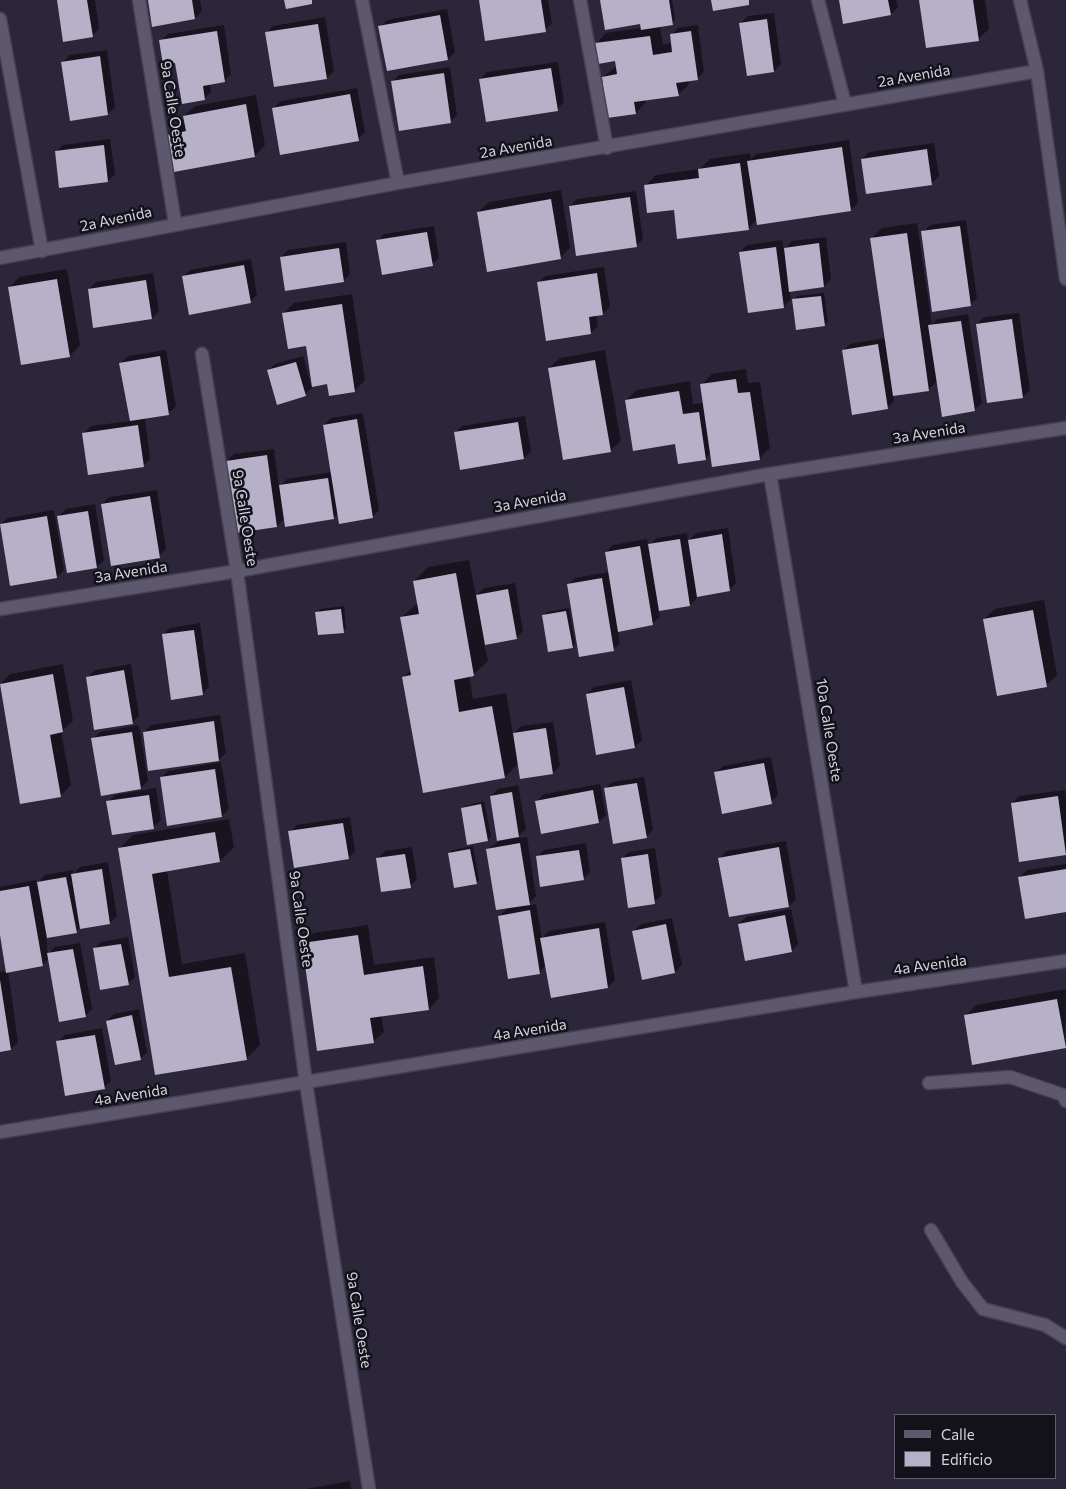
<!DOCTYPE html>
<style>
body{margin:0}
#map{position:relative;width:1066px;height:1489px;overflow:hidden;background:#2c263a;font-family:Commissioner,sans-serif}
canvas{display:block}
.legend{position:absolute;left:894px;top:1414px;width:162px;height:65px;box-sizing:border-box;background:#13111a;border:1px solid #615e69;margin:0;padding:6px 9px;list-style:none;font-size:15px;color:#d5d2df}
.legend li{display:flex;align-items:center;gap:10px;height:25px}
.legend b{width:25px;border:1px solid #615e69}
</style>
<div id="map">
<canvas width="1066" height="1489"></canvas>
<ul class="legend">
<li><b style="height:6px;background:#5d586e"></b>Calle</li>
<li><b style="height:14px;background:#b6b0c9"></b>Edificio</li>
</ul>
</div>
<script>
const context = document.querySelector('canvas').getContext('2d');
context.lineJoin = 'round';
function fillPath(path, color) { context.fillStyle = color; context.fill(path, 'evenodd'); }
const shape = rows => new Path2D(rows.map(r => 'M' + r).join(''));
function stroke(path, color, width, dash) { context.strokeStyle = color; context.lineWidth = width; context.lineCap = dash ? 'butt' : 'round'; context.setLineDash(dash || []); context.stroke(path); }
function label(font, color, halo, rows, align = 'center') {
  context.font = font + ' Commissioner,sans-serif'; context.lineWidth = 5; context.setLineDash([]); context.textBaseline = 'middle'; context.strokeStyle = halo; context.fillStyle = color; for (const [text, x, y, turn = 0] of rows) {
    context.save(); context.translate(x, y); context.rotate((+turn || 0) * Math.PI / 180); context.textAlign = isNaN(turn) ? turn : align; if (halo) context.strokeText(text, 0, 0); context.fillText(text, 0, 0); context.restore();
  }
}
const shadow = shape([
 [58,0,95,0,99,29,92,36],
 [149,0,200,0,202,11,195,18],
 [480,0,548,0,552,23,545,30],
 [602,0,672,0,675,20,672,24,660,26,663,45,672,43,671,35,678,28,698,25,704,72,697,79,688,80,689,84,678,95,646,99,646,102,636,113,603,77,617,66,616,60,596,44,606,33,642,28,640,21],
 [840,0,896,0,898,7,891,14],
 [920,0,985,0,989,29,978,39],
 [447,9,455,52,448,59,380,27,387,20],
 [774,13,781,64,774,71,741,23,748,16],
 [325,17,334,71,327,78,266,33,273,26],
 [224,25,231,74,224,81,210,84,211,92,204,99,161,41,168,34],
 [107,50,115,107,108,114,63,62,70,55],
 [558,62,564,102,557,109,480,79,487,72],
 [450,67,457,115,450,122,392,82,399,75],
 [357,88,365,132,358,139,274,108,281,101],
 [256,95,265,145,255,156,168,135,179,124,186,123,184,116,195,106],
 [110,139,115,174,108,181,56,152,63,145],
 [849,140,858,203,851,210,758,223,757,219,748,229,645,186,656,175,700,169,710,159,750,153,751,159,756,154],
 [934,143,939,176,932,183,862,159,869,152],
 [561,190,570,248,560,258,478,212,489,202],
 [636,191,643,239,636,246,570,206,577,199],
 [966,220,977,298,970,305,923,232,930,225],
 [917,223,932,324,937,319,968,314,982,403,974,410,938,380,929,389,893,394,894,401,887,408,843,351,850,344,886,338,872,238,882,228],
 [434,226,439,258,432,265,377,241,384,234],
 [826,237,831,279,824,286,790,290,791,299,784,306,749,312,740,252,747,245,782,240,784,250,792,241],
 [346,242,350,274,343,281,281,257,288,250],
 [251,259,257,295,250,302,183,277,190,270],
 [604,267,610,307,603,314,596,315,598,326,591,333,538,283,545,276],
 [67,269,80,345,70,356,9,288,19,277],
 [153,273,159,311,152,318,95,327,89,289,96,282],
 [824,293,828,322,824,325,794,300,797,296],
 [352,294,365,380,355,391,328,383,307,345,284,313,294,303],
 [1019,313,1030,390,1023,397,977,324,984,317],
 [166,350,176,406,169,413,145,418,150,459,143,466,84,433,91,426,131,421,121,363,128,356],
 [605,350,621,441,610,451,549,368,560,358],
 [303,356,312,388,305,394,268,371,275,364],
 [746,369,748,383,760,382,770,448,759,459,711,453,706,458,676,443,626,400,637,390,690,381,693,404,704,403,701,385,712,374],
 [363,413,379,510,372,517,339,513,333,518,285,518,277,526,227,461,234,454,274,449,279,487,287,479,332,472,324,425,331,418],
 [525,416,531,451,524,458,455,433,462,426],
 [157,490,166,549,159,556,102,504,109,497],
 [95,504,104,560,97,567,59,516,66,509],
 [54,510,64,570,57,577,1,524,8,518],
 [728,528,736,583,729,590,696,596,697,598,690,605,658,610,660,617,652,624,618,630,620,643,613,650,568,585,575,578,609,572,606,552,613,545,647,539,648,546,657,538,687,533,688,542,696,533],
 [469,560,476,596,484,588,515,583,523,631,516,638,484,644,488,661,474,674,469,675,473,699,506,693,513,734,521,726,553,722,560,766,553,773,519,763,505,777,404,677,411,670,402,617,418,603,414,581,428,567],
 [1044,600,1057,675,1046,685,984,619,995,609],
 [344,606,346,628,343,631,317,613,320,609],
 [569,608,575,644,572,647,543,616,547,612],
 [200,623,209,687,202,694,163,635,170,628],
 [63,664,73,721,61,732,71,785,60,796,21,803,0,684,10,674],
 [131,664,139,716,132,723,88,677,95,670],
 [631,680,642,740,635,747,587,694,594,687],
 [220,715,226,753,219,760,144,732,151,725],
 [139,725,148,781,141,788,93,739,100,732],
 [771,757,778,795,771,802,716,773,723,766],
 [221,762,229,809,222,816,161,778,168,771],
 [644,777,653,830,646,837,605,789,612,782],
 [600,784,606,815,599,822,537,801,544,794],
 [518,785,526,829,516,838,527,837,536,896,527,906,536,904,542,938,549,931,605,922,615,980,608,987,552,997,546,965,539,973,500,916,509,906,488,849,498,842,491,796,498,789],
 [156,788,161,820,154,827,113,834,108,802,115,795],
 [1065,790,1066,799,1066,854,1012,803,1019,796],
 [484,801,491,836,488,840,462,809,465,806],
 [350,817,355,851,348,858,290,832,297,825],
 [229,819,234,847,220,861,167,870,182,964,245,953,260,1045,246,1059,156,1074,119,849,133,835],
 [786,841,796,899,789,906,720,858,727,851],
 [586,843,590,872,583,879,537,857,544,850],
 [473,846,479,880,476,883,449,853,452,850],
 [412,847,417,879,410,886,378,858,385,851],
 [655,848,662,895,654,902,622,859,629,852],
 [108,862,117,916,110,923,81,926,76,932,46,937,48,954,55,947,80,943,92,1009,85,1016,49,958,42,965,8,971,18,1042,11,1049,0,1050,0,972,8,971,0,928,0,887,36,880,37,884,45,875,73,870,74,873,80,867],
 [1066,864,1066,911,1020,877,1027,870],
 [791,909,798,944,791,951,739,924,746,917],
 [672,918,682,965,675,972,643,978,634,931,641,924],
 [368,925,374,965,434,957,439,998,429,1009,381,1015,384,1032,373,1042,303,943,314,933],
 [128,937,135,977,128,984,94,949,101,942],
 [1066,989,1065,1047,965,1016,976,1005],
 [139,1009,147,1052,140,1059,107,1021,114,1014],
 [102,1028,111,1081,104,1088,58,1042,65,1035],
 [350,1481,351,1489,306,1489]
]);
const building = shape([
 [57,0,87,0,93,37,63,42],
 [148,0,192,0,195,19,152,27],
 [284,0,312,0,312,4,286,9],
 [479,0,541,0,546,32,485,41],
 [600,0,669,0,673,25,641,30,640,24,605,30],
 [711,0,749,0,749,5,713,11],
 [839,0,888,0,891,15,843,24],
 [919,0,973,0,979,41,926,48],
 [440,15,448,60,387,71,378,26],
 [767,19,774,72,747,76,739,23],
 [318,24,327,79,274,87,265,32],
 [217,31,225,82,203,86,205,100,182,104,175,63,163,65,159,40],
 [691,31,698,80,676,83,679,96,634,102,636,114,607,118,602,77,617,74,615,61,598,64,595,43,650,36,653,55,672,52,670,34],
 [100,56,108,115,70,121,61,62],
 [551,68,558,111,486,122,479,79],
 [444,73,451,123,399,131,391,81],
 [350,94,359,141,280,155,272,108],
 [246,104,255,157,174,172,167,135,186,131,183,116],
 [104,145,108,182,59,188,55,151],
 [842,147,851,211,757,225,747,161],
 [927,149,932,185,866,194,861,159],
 [740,163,749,230,677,239,674,210,647,213,644,185,699,178,698,169],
 [630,197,637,247,576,256,569,206],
 [551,199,561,259,487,272,477,212],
 [960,226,971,306,932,312,921,231],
 [427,232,433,266,382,275,376,240],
 [907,233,929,391,893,396,870,238],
 [819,243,824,287,789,292,784,248],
 [776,247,784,308,748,313,739,252],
 [339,248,344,282,285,291,280,257],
 [244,265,251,303,189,315,182,276],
 [597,273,603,315,589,317,591,334,546,341,537,282],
 [57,279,70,357,21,365,8,287],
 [146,280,152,319,93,328,88,289],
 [821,296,825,326,796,330,792,299],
 [342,304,355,392,329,396,327,384,312,387,306,346,288,349,282,313],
 [1012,319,1023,398,987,403,976,324],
 [961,321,975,411,942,417,928,325],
 [878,344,888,409,852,415,842,350],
 [160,356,169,415,130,421,119,363],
 [595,360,611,452,563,460,548,368],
 [296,362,306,396,277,405,267,370],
 [736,379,738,393,750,392,760,460,712,467,700,384],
 [679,391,683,414,699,412,706,460,678,464,675,444,633,451,625,400],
 [357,419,373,518,339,524,323,425],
 [518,422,524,459,460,470,454,432],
 [138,425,144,467,88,475,82,433],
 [267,455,277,527,236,533,226,461],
 [328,478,334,519,285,527,279,485],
 [150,496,160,558,111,566,101,504],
 [88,511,97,568,67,573,57,516],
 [47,516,57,578,10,586,0,524],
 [722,534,730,591,697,597,688,540],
 [680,539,690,606,659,611,648,544],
 [640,546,653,625,618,632,605,552],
 [456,573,474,676,454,680,459,712,492,706,505,778,423,793,402,677,411,675,400,617,419,614,413,581],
 [602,578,614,651,579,657,567,584],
 [508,589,517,639,485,645,476,595],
 [341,609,344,633,318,635,315,612],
 [1033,610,1047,687,997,696,983,619],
 [566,611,573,648,548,652,542,615],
 [194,630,203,695,171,700,162,634],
 [124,670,133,724,94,730,86,677],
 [53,674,63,732,50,735,61,797,20,804,0,684],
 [624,687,635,748,596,755,586,694],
 [214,721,219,761,148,771,143,732],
 [546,728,553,774,520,779,513,733],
 [132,732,141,789,101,796,91,738],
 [764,763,772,804,722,814,714,772],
 [215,769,222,817,167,826,160,777],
 [637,783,647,838,613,844,604,788],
 [593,790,599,823,541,834,535,801],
 [512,792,519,837,497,841,490,796],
 [149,795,154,829,112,835,106,801],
 [1058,796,1066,855,1019,862,1011,803],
 [481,804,488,841,467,845,461,808],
 [343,823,349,859,294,868,288,831],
 [215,832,220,862,152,874,169,977,231,967,247,1060,155,1075,118,848],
 [520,843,530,905,496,910,486,849],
 [779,847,789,907,729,917,718,858],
 [470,849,477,884,454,888,448,853],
 [579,850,584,880,540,887,536,856],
 [405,854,411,888,381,892,376,858],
 [648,854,655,904,628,908,621,858],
 [102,869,110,924,80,929,71,874],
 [1066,869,1066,912,1025,919,1018,877],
 [66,877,77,933,47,938,37,882],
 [29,886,43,966,6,973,0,935,0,891],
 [530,910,540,974,508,979,498,916],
 [785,915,792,952,745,961,738,924],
 [666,924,675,973,642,980,632,931],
 [599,928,608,988,551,998,540,938],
 [358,935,364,975,423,966,429,1010,370,1018,374,1043,317,1051,302,943],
 [121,944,129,985,100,990,93,948],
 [73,949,86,1017,59,1022,47,953],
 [0,980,11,1050,0,1052],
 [1057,999,1066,1048,972,1065,964,1015],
 [132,1015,141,1060,115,1065,106,1021],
 [95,1035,105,1089,65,1096,56,1041]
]);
const service = shape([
 [929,1083,1010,1077,1063,1095,1066,1101],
 [931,1230,962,1282,983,1309,1045,1325,1066,1338]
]);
const minor = shape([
 [139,0,175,223],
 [362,0,398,183],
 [580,0,607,148],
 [818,0,845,104],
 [1020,0,1037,71,1066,279],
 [0,19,42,251],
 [0,258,398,183,1037,71],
 [202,354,237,571,306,1083,369,1489],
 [770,474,856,992],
 [0,609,237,571,770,474,1066,428],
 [0,1132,856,992,1066,961]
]);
const streetNames = [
 ["2a Avenida",914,76,-10],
 ["9a Calle Oeste",173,109,81],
 ["2a Avenida",516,147,-10],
 ["2a Avenida",116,219,-12],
 ["3a Avenida",929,433,-9],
 ["3a Avenida",530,501,-10],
 ["9a Calle Oeste",245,518,81],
 ["3a Avenida",131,572,-9],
 ["10a Calle Oeste",829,730,81],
 ["9a Calle Oeste",301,919,82],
 ["4a Avenida",930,965,-8],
 ["4a Avenida",530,1030,-9],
 ["4a Avenida",131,1095,-9],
 ["9a Calle Oeste",359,1320,81]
];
fillPath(shadow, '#0007');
fillPath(building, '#b6b0c9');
stroke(service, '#464252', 15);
stroke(minor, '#464252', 15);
stroke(service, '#5d586e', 12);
stroke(minor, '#5d586e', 12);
label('15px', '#d5d2df', '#13111a', streetNames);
</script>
